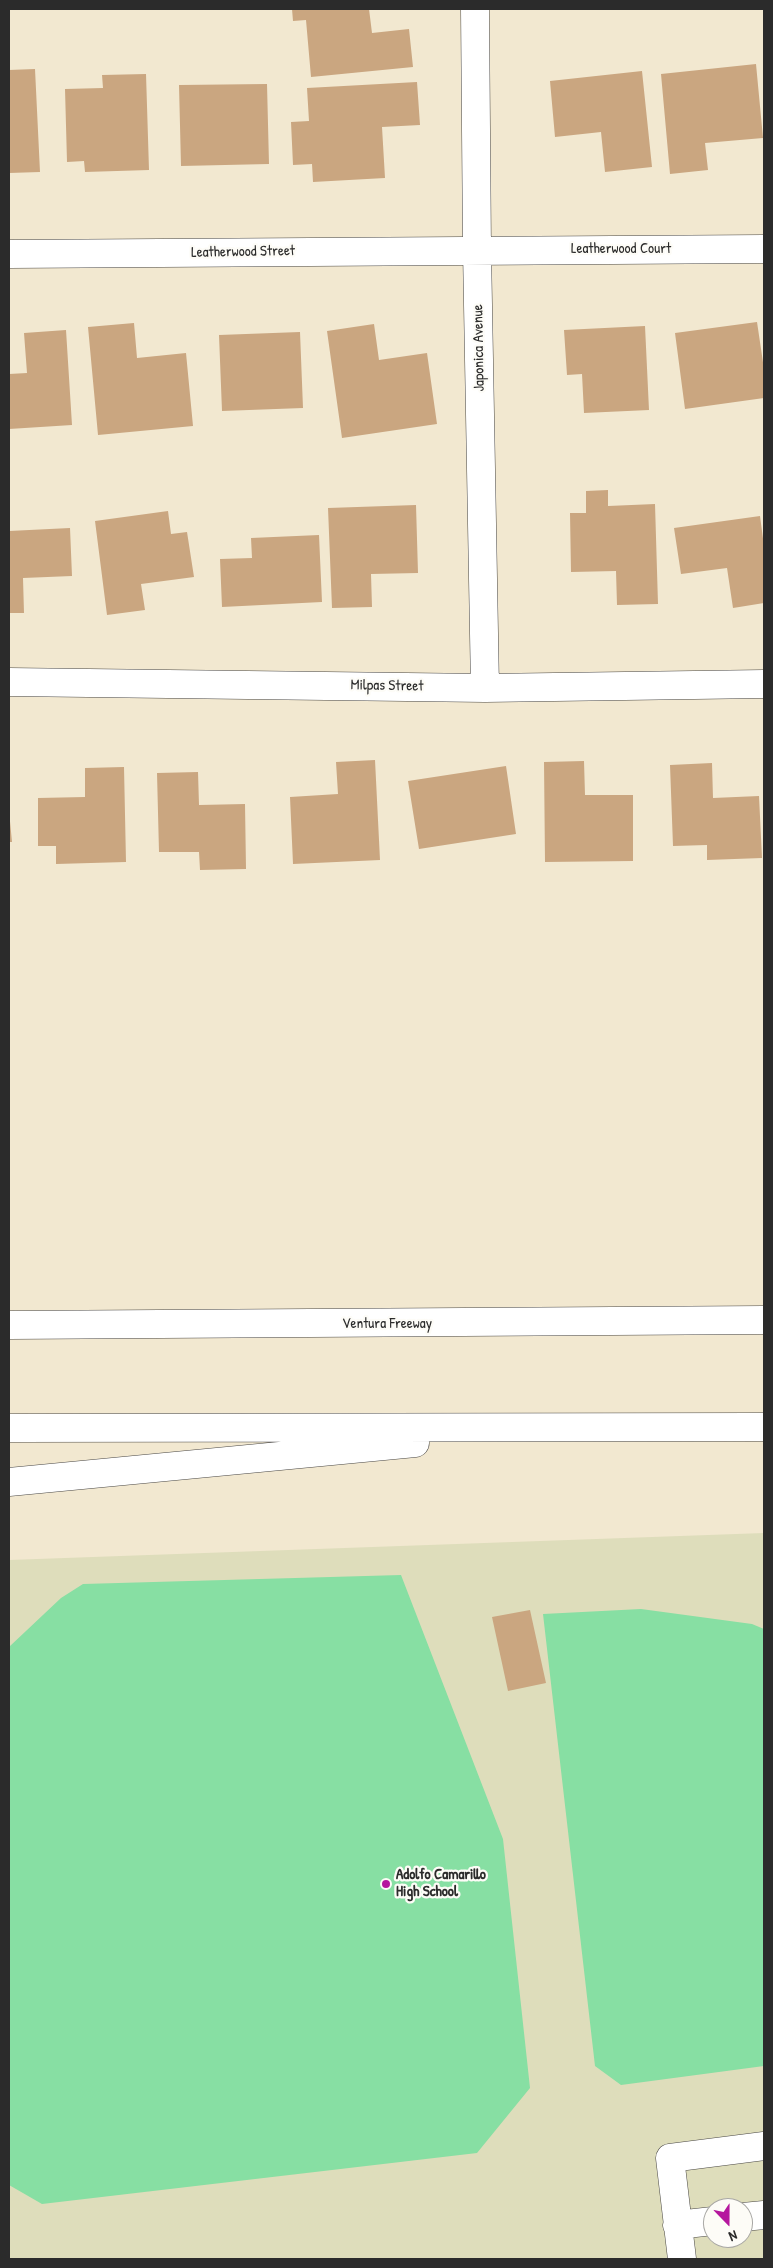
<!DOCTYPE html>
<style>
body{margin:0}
#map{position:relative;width:773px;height:2268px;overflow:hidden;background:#f2e8d0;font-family:"Patrick Hand",sans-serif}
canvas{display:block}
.frame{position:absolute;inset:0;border:10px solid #2b2b2b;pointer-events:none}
.north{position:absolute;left:703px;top:2198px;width:50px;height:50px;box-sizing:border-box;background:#fdfcf7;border:1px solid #a9a8a5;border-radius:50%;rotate:158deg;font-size:14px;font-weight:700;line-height:20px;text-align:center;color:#2b2b2b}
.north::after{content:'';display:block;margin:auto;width:18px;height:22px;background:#b5179e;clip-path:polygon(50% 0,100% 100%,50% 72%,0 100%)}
</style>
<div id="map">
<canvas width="773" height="2268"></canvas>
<div class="frame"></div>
<div class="north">N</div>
</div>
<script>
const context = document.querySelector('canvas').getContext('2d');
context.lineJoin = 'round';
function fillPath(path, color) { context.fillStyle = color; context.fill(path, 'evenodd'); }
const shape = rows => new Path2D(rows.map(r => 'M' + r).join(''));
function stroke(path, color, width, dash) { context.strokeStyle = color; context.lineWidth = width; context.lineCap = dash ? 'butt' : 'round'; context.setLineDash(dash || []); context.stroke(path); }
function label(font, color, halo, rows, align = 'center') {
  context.font = font + ' "Patrick Hand",sans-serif'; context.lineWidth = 4.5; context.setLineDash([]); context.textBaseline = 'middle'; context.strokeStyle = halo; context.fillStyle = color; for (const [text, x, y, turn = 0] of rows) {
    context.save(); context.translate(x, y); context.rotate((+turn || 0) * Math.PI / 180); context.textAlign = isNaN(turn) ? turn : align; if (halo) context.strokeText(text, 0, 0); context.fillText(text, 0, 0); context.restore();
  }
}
const built = shape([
 [764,1533,764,2259,9,2259,9,1560],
 [713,2208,743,2208,743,2238,713,2238]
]);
const green = shape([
 [401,1575,503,1839,530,2088,477,2153,42,2204,9,2185,9,1647,61,1598,83,1584],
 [641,1609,752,1624,764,1629,764,2066,621,2085,595,2066,543,1614]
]);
const building = shape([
 [292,9,369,9,372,33,409,29,413,67,311,77,306,20,293,21],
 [756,64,763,138,705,143,708,170,670,174,661,74],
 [35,69,40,172,9,173,9,70],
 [642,71,652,167,605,172,601,132,555,137,550,81],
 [146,74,149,170,85,172,84,161,67,162,65,89,103,88,102,75],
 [417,82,420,125,382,127,385,178,313,182,312,164,293,165,291,122,309,121,307,88],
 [267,84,269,164,181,166,179,85],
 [757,322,764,369,764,398,685,409,675,333],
 [134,323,137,358,186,353,193,426,98,435,88,327],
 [374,324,379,360,427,353,437,424,342,438,327,331],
 [645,326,649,410,584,413,582,374,567,375,564,330],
 [66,330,72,425,9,429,9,374,27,373,24,333],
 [300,332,303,408,222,411,219,335],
 [608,490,608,506,655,504,658,604,617,605,616,571,571,572,570,513,586,513,586,491],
 [416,505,418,573,371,574,372,607,332,608,328,508],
 [168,511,171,534,187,532,194,577,141,584,145,610,107,615,95,521],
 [760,516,764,546,764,603,733,608,727,568,681,574,674,528],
 [70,528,72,576,23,578,24,613,9,613,9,531],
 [319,535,322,602,222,607,220,559,252,558,251,538],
 [375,760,380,860,293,864,290,797,338,794,336,762],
 [584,761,585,795,633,795,633,861,545,862,544,762],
 [712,763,713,798,759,796,762,858,707,860,707,845,673,846,670,765],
 [506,766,516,834,419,849,408,781],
 [124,767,126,862,56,864,56,846,38,846,38,798,85,797,85,768],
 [198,772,199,805,245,804,246,869,200,870,199,852,159,852,157,773],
 [9,811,12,842,9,842],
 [530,1610,546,1683,508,1691,492,1617]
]);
const minor = shape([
 [475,9,477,250,485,688],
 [9,254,764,249],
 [9,682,485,688,764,684],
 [743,2217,764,2215],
 [677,2225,713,2221],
 [682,2259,670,2158,764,2146]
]);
const highway = shape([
 [9,1325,764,1320],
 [9,1428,764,1427],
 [9,1482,415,1443]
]);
const markers = [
 [386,1884,5,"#b5179e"]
];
const streetNames = [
 ["Leatherwood Court",621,249],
 ["Leatherwood Street",243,252,-1],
 ["Japonica Avenue",479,348,-91],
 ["Milpas Street",387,686,1],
 ["Ventura Freeway",387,1324]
];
const poiNames = [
 ["Adolfo Camarillo",396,1875],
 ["High School",396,1892]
];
fillPath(built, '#deddbb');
fillPath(green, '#87dfa3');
fillPath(building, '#caa680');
stroke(minor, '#494744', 29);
stroke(highway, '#494744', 29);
stroke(minor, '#fff', 28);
stroke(highway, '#fff', 28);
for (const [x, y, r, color] of markers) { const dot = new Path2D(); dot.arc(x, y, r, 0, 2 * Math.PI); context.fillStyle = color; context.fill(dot); stroke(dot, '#fdfcf7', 2); }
label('15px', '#2b2b2b', '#fdfcf7', streetNames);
label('bold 15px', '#2b2b2b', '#fdfcf7', poiNames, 'left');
</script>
